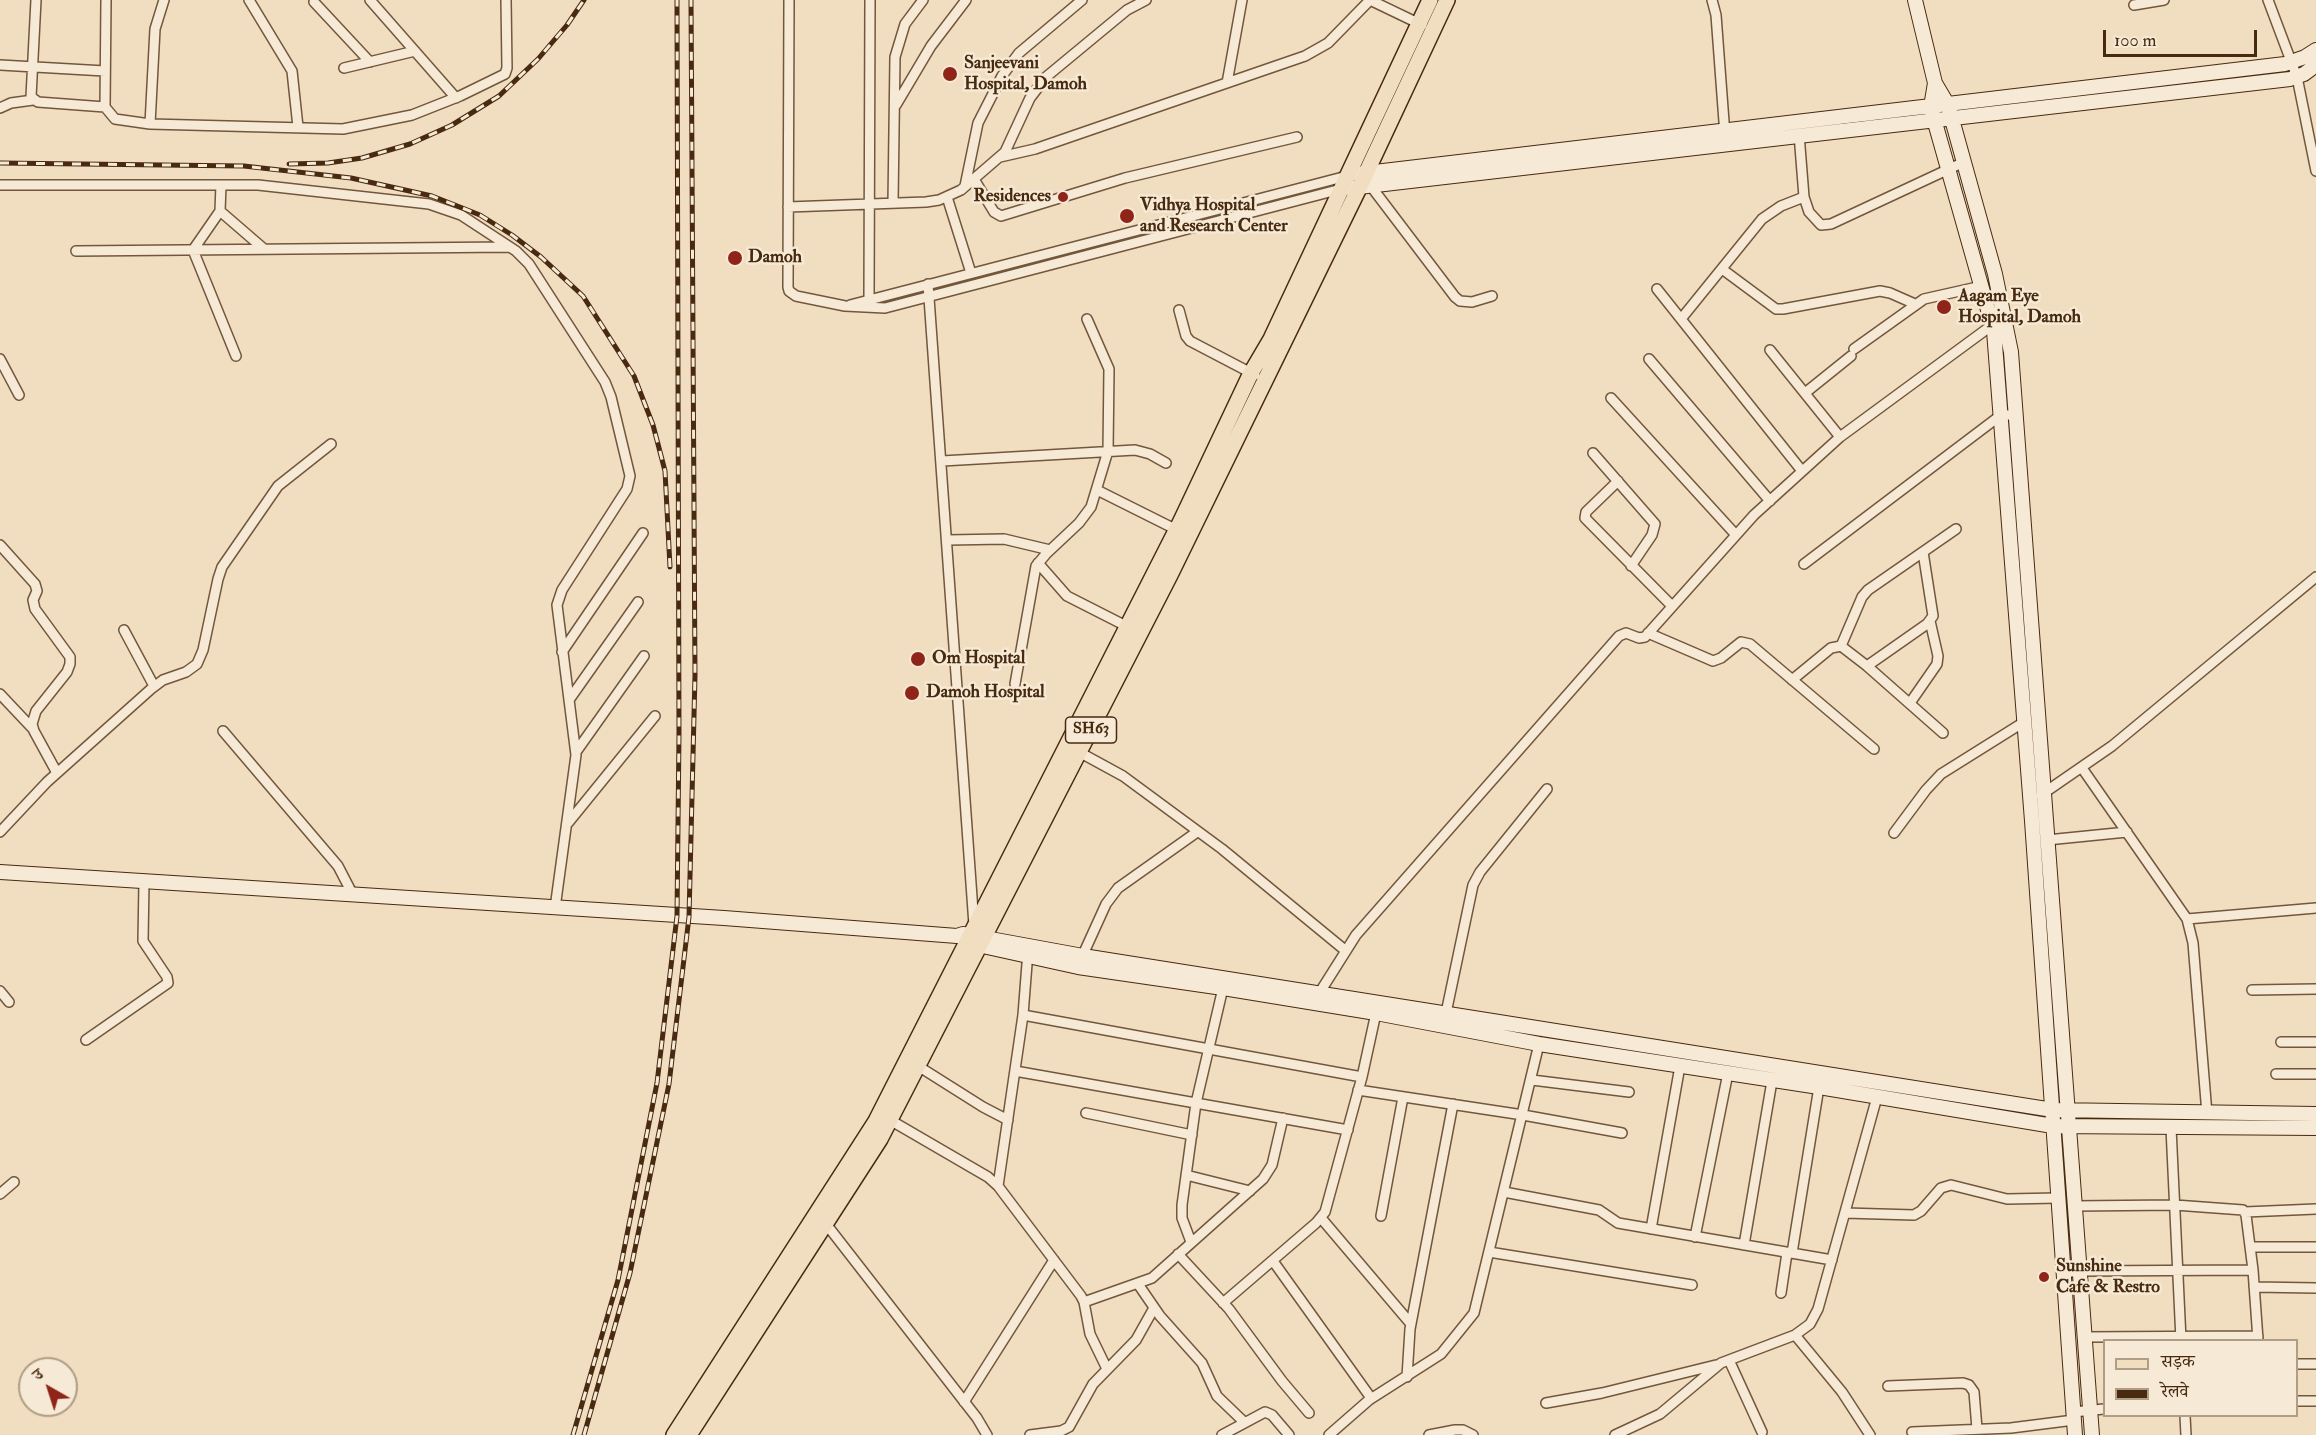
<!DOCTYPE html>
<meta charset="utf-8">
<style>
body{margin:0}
#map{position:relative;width:2316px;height:1435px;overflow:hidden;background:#f1ddbf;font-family:"IM FELL Double Pica","Noto Serif Devanagari",serif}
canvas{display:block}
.legend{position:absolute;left:2103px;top:1339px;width:195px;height:78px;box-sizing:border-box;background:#f6e9d5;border:2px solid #b09d86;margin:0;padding:8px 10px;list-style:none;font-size:18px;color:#482a10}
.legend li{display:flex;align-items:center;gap:12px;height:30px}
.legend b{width:30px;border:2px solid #b09d86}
.north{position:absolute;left:18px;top:1357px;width:60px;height:60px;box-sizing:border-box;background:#f6e9d5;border:2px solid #b09d86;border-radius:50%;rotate:321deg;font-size:16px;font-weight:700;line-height:24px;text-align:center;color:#482a10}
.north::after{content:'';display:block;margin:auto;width:21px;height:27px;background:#8f2418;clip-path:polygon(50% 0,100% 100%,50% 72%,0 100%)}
.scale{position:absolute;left:2103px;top:30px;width:154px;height:27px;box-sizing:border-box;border:3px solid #482a10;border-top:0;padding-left:8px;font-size:18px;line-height:21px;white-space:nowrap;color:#482a10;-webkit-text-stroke:4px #f6e9d5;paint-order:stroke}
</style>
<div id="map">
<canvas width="2316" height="1435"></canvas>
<ul class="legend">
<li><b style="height:8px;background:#f1ddbf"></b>सड़क</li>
<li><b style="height:8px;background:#482a10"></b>रेलवे</li>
</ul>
<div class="north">उ</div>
<div class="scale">100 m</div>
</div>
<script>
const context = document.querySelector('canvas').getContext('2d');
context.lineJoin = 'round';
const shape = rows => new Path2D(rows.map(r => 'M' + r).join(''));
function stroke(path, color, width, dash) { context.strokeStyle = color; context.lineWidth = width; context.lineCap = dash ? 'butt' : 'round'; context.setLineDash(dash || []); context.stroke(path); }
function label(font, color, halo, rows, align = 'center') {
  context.font = font + ' "IM FELL Double Pica",serif'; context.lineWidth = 5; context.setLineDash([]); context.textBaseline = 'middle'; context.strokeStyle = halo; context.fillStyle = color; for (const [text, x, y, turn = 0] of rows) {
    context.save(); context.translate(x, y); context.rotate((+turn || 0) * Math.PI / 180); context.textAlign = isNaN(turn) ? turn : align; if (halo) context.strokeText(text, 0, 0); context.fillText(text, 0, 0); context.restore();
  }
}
const minor = shape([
 [36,0,31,97,38,102,105,107],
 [106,0,105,107,115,119,150,124,343,129,412,115,460,96,505,74,507,68,506,0],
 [249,0,292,71,298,127],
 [370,0,456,98],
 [789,0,788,287,789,291,796,296,845,306,885,308,1341,189],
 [1370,0,1422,25],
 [1712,0,1716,15,1725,135],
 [2268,0,2297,77,2316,171],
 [314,2,370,62],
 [2134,5,2164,0],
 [0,65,105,71],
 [344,68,415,51],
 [1227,83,1242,0],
 [896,105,931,46,966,0],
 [0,108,11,103,33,100],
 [150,124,155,29,164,0],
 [1799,134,1804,197,1809,212,1821,225,1831,224,1964,162],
 [1000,157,1035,149,1305,56,1328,43,1370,0],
 [974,179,994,212,1001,216,1125,178,1297,137],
 [0,185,258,185,429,204,461,215,516,251,529,264,605,382,611,397,630,476,627,489,562,590,557,605,576,755,555,908],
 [221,185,220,211,193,250,236,356],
 [1370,185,1455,297,1460,301,1472,302,1492,296],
 [965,186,978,123,1002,76,1019,53,1082,0],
 [947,197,971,273],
 [893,203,895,57,905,24,923,0],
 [788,207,926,202,939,200,961,190,1005,152,1030,98,1046,77,1127,10,1146,0],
 [220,211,264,249],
 [76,251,509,247],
 [1722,269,1776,309,1783,309,1880,291,1890,293,1915,304],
 [928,284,974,925],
 [1657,289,1802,471],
 [869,299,870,0],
 [850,305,1347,176],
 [1179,310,1186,336,1190,341,1255,375],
 [1681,319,1762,219,1781,206,1804,197],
 [1854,349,1924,299,1982,286],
 [1770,350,1840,437],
 [0,359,19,395],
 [1649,359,1770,501],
 [1805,393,1851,356],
 [1611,398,1736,535],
 [1593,453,1655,524,1652,535,1631,566],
 [942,461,1135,450,1150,454,1166,463],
 [1618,481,1586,512,1585,518,1672,606],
 [1097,490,1181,532],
 [948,540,1004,539,1050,550],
 [0,545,35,584,37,591,33,600,35,609,70,657,70,664,67,672,36,711,32,724,34,731,57,773],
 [1038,563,1067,596,1130,628],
 [1804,564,2001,415,2015,415],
 [124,630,154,686],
 [1648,633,1713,661,1721,658,1741,642,1750,644,1874,749],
 [1841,646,1862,597,1868,590,1956,529],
 [562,652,643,533],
 [1867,666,1927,624,1933,616,1923,552],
 [1792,680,1831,648,1841,646,1867,666,1943,733],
 [1015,684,1036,566,1046,554,1079,523,1091,507,1108,451,1109,369,1087,319],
 [0,694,33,729],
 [569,700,638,602],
 [1910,703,1937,664,1938,656,1930,621],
 [223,731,338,866,353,895],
 [576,752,644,656],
 [1079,752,1123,776,1222,849,1346,951],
 [2082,768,2187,919,2193,943,2207,1114],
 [2041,795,2112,746,2316,577],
 [568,823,655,716],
 [0,832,47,782,151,689,163,680,186,672,197,664,203,650,218,579,222,567,278,486,331,444],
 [1894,833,1926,790,1941,774,2024,722],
 [2047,840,2127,832],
 [2187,919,2316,908],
 [1081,959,1106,904,1118,888,1197,832],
 [2252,990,2316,989],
 [0,991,9,1002],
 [1320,992,1356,935,1619,636,1626,633,1639,638,1645,637,1754,515,1840,437,1995,323],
 [1446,1013,1473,885,1480,872,1547,789],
 [1023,1015,1362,1077],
 [86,1040,168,983,167,977,143,941,144,882],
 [2281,1042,2316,1042],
 [918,1066,983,1107,1008,1120],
 [1015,1071,1348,1130],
 [2276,1074,2316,1074],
 [1532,1080,1629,1092],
 [1358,1090,1523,1115,1622,1133],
 [1086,1113,1192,1135],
 [890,1120,988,1177,998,1186,1081,1296,1084,1302,1090,1334,1107,1369],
 [2171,1128,2181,1340],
 [1186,1175,1250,1191],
 [998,1186,1023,1015,1028,951],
 [1504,1192,1599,1210,1618,1223,1832,1260],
 [0,1194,14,1182],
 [2074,1206,2175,1205,2243,1210,2246,1215,2253,1270,2258,1340],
 [2245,1212,2316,1209],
 [1845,1213,1914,1215,1921,1211,1941,1188,1951,1185,2007,1199,2058,1198],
 [1381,1216,1403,1097],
 [1321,1218,1411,1324],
 [823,1220,977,1418,987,1435],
 [1651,1229,1680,1066],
 [1695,1237,1728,1073],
 [1191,1242,1182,1218,1182,1205,1196,1103,1223,988],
 [1744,1245,1772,1081],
 [2250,1247,2316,1247],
 [1489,1252,1692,1285],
 [1792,1253,1819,1087],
 [1178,1254,1229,1309,1282,1381,1309,1413],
 [1273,1261,1371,1398],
 [2064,1273,2079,1271,2253,1270],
 [1138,1284,1160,1316,1202,1363,1217,1396,1244,1422],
 [2254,1287,2316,1288],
 [1781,1293,1787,1253],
 [1084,1302,1152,1278,1263,1179,1272,1165,1283,1118],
 [1223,1303,1316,1223,1325,1212,1362,1077,1376,1013],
 [1795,1335,1842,1392,1870,1435],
 [2084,1337,2258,1336],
 [1729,1360,1762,1432],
 [2296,1364,2316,1364],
 [1407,1377,1410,1329,1453,1104],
 [1888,1386,1963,1383,1969,1385,1974,1392,1977,1429],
 [2296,1401,2316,1401],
 [964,1402,1054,1260],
 [1546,1403,1602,1393,1716,1365],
 [2073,1412,2104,1409],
 [2185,1416,2186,1435],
 [1912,1432,2011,1428,2074,1420],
 [1030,1435,1061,1431,1069,1427,1093,1384,1136,1340,1154,1308],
 [1222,1435,1265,1412,1272,1415,1289,1435],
 [1329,1435,1369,1400,1441,1354,1474,1313,1539,1044],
 [1429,1435,1455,1430,1463,1430,1473,1435],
 [1615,1435,1660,1414,1721,1363,1795,1335,1810,1324,1818,1309,1877,1097]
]);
const secondary = shape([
 [1915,0,1935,83,1948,105,1995,274,2011,352,2092,1435],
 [1935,83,1931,107,1934,119,1994,331,2032,821,2075,1435],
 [1358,174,2285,64,2305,57,2316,50],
 [1350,188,2290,79,2304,74,2316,65],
 [0,872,724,918,957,936,963,934,1083,956,2053,1110,2316,1114],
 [969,943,1078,967,1223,988,1376,1013,1539,1044,1819,1087,2053,1126,2316,1128]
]);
const primary = shape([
 [674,1435,876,1121,1181,521,1251,373,1271,339,1430,0],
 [689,1435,880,1139,1170,575,1360,186,1447,0]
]);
const rail = shape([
 [0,163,244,166,351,178,432,196,480,215,512,235,541,257,583,296,634,376,653,425,665,471,670,567],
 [289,164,328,163,362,158,410,144,452,125,499,96,538,59,567,25,584,0],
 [573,1435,618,1280,657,1083,677,916,679,734,677,0],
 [584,1435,630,1273,669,1084,689,917,695,675,691,0]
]);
const markers = [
 [950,74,8,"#8f2418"],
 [1063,197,6,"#8f2418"],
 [1127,216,8,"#8f2418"],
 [735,258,8,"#8f2418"],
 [1944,307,8,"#8f2418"],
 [918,659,8,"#8f2418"],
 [912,693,8,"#8f2418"],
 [2044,1277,6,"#8f2418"]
];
const shields = [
 [1091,730,51]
];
const shieldNames = [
 ["SH63",1091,730]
];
const poiNames = [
 ["Sanjeevani",964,64],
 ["Hospital, Damoh",964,85],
 ["Residences",1051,197,"right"],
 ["Vidhya Hospital",1140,206],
 ["and Research Center",1140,227],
 ["Damoh",748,258],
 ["Aagam Eye",1958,297],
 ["Hospital, Damoh",1958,318],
 ["Om Hospital",932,659],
 ["Damoh Hospital",926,693],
 ["Sunshine",2056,1267],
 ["Cafe & Restro",2056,1288]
];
stroke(minor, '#72573c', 12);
stroke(secondary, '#482a10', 16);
stroke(primary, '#482a10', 18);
stroke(minor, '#f6e9d5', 9);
stroke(secondary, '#f6e9d5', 14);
stroke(primary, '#f1ddbf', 15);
stroke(rail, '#482a10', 5);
stroke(rail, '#f6e9d5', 3, [9]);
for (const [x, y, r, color] of markers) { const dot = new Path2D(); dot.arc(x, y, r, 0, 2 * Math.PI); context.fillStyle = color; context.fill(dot); stroke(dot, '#f6e9d5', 2); }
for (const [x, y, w] of shields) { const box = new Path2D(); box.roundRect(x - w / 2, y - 13, w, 26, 4.5); context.fillStyle = '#f6e9d5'; context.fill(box); stroke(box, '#482a10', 1.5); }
label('bold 16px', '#482a10', null, shieldNames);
label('bold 18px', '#482a10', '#f6e9d5', poiNames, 'left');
</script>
